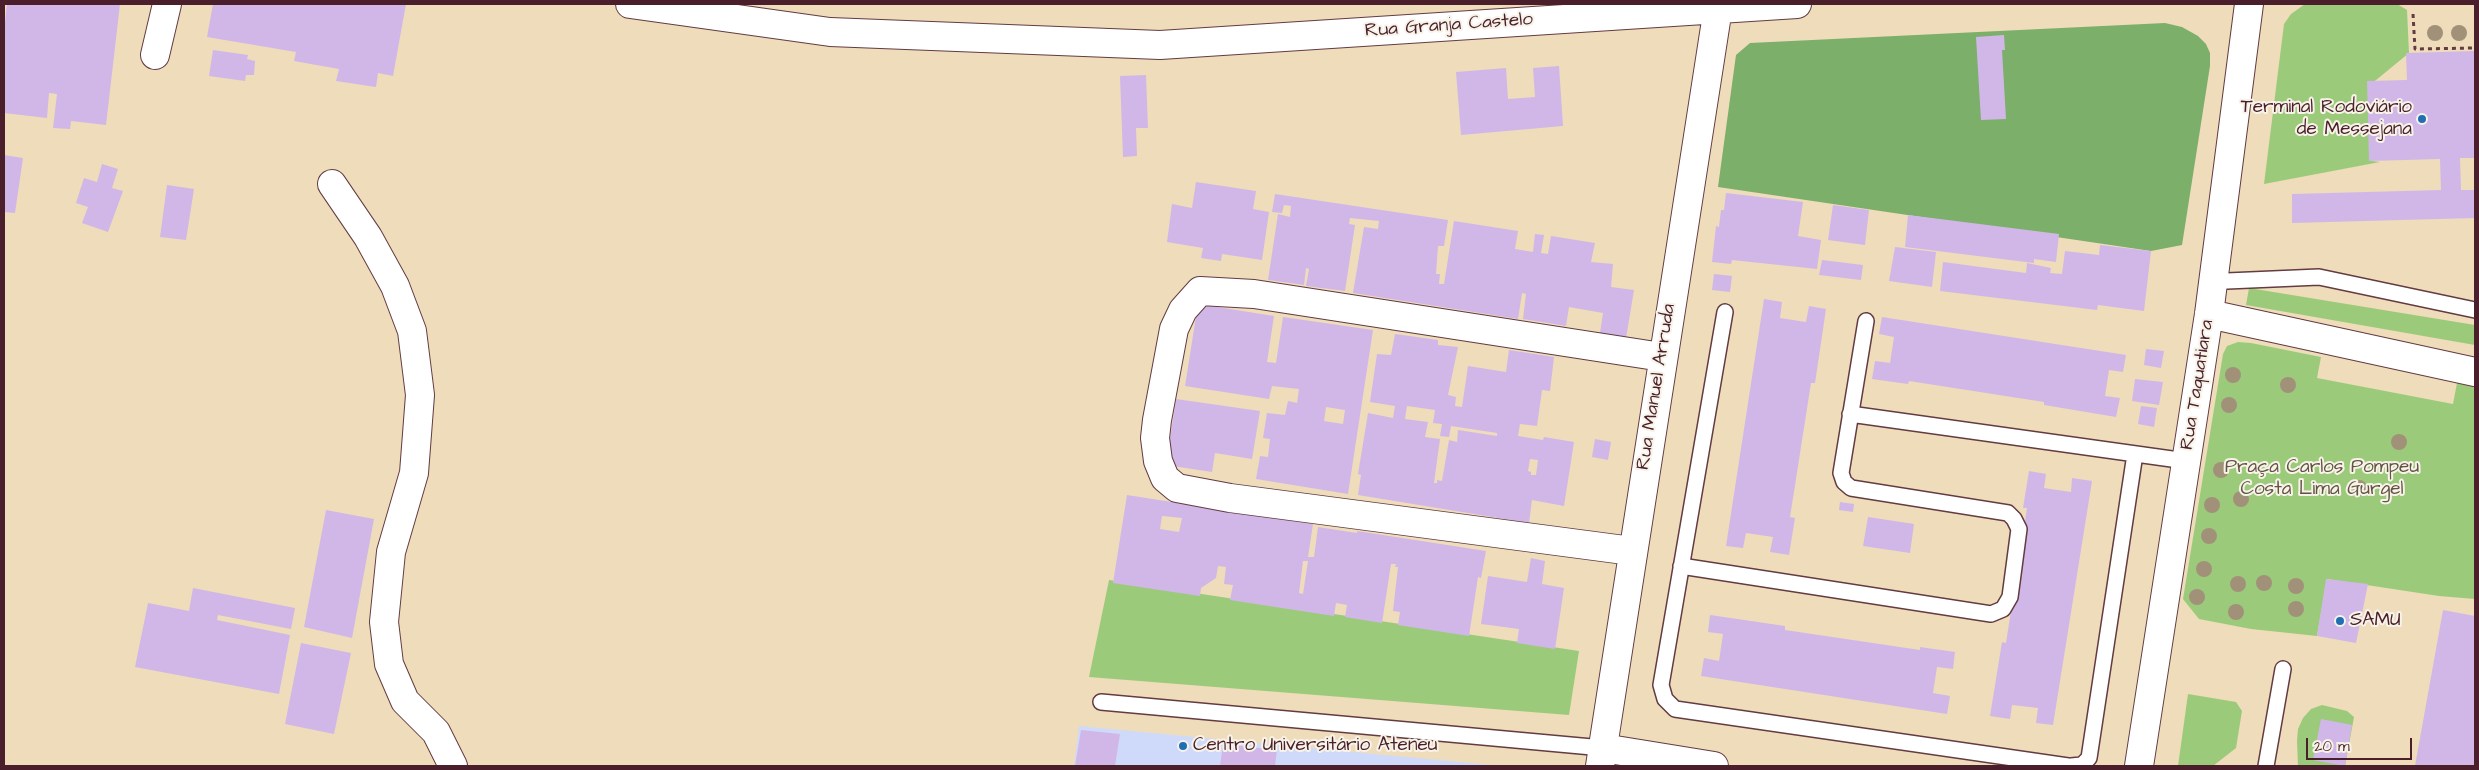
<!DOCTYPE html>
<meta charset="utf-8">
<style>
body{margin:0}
#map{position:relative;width:2479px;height:770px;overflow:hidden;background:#efdcbb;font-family:"Architects Daughter",sans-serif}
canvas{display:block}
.frame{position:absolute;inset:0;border:5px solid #4a1f2b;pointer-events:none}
.scale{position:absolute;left:2306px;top:738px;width:106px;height:22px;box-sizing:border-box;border:2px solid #4a1f2b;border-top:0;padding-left:6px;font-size:15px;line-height:18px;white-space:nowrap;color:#4a1f2b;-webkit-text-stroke:4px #f7f3e8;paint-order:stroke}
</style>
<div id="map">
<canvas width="2479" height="770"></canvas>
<div class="frame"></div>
<div class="scale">20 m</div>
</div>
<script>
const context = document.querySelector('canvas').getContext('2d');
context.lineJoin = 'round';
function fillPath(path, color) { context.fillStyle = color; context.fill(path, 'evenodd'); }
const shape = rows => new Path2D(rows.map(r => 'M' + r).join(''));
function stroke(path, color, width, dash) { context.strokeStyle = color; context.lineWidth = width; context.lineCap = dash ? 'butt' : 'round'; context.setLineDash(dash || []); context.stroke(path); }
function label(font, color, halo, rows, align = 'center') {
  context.font = font + ' "Architects Daughter",sans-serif'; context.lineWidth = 4; context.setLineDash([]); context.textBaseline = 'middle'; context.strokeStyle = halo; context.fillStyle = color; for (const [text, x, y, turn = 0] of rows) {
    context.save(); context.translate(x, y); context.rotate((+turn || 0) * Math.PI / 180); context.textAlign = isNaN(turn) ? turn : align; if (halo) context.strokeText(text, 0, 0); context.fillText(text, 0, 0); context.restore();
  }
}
const built = shape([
 [1079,726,1502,766,1074,766]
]);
const green = shape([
 [2305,4,2397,4,2407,10,2409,53,2370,85,2372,161,2380,162,2264,184,2284,24,2291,14],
 [2249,288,2475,325,2475,345,2246,305],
 [2238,342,2251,343,2321,357,2317,378,2453,404,2457,383,2475,387,2475,599,2439,596,2327,579,2317,636,2251,629,2199,619,2183,599,2223,354,2227,346],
 [1109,580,1579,651,1569,715,1089,677],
 [2188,694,2236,702,2242,711,2236,748,2213,766,2178,766],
 [2322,705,2347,711,2354,717,2345,766,2298,766,2297,741,2298,729,2303,718,2311,709]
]);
const forest = shape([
 [2165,23,2182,27,2198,36,2206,44,2210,53,2210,66,2182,245,2151,251,1718,187,1736,55,1750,43]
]);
const building = shape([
 [7,4,120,4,106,125,71,121,70,129,53,128,57,94,49,93,47,118,4,113,4,31],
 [213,4,406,4,393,76,378,73,376,87,336,81,339,69,294,61,296,52,207,37],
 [2004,35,2005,50,2002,50,2006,119,1981,120,1976,37],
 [213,50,248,55,247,59,255,61,254,75,246,75,245,81,209,76],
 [2475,51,2475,158,2460,158,2461,190,2475,190,2475,218,2292,223,2292,194,2441,190,2440,159,2369,161,2367,81,2407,80,2406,53],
 [1559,66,1563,126,1461,135,1456,72,1506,68,1508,99,1535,97,1533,68],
 [1146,75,1148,128,1136,128,1137,156,1123,157,1120,76],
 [4,155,23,158,15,213,4,212],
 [102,164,118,169,112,188,123,191,108,232,82,223,88,207,76,203,84,178,97,182],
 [1196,182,1256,191,1253,209,1269,212,1262,260,1222,254,1221,261,1201,258,1203,248,1167,242,1172,204,1192,208],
 [167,185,194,189,186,240,160,237],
 [1726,193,1803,202,1798,236,1821,240,1817,269,1732,260,1731,264,1712,262,1716,226,1719,227,1721,210,1724,210],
 [1275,194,1448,220,1444,246,1438,246,1436,274,1440,274,1439,284,1444,284,1454,221,1518,231,1515,249,1533,252,1535,234,1544,235,1541,253,1548,254,1551,236,1595,243,1591,262,1613,264,1611,287,1634,290,1626,338,1600,333,1603,313,1569,307,1566,326,1523,319,1526,294,1522,293,1518,319,1353,293,1364,227,1378,229,1379,221,1350,218,1349,224,1355,225,1345,291,1306,286,1309,269,1306,268,1304,285,1268,280,1278,214,1290,217,1291,206,1284,205,1282,213,1272,212],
 [1833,205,1869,210,1865,245,1828,240],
 [1908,215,2059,234,2056,262,2034,259,2034,263,1905,247],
 [2100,245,2151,251,2144,311,2098,305,2097,310,1940,291,1943,262,2026,273,2027,263,2051,268,2050,273,2062,274,2065,251,2099,255],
 [1895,247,1936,252,1932,287,1889,281],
 [1822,260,1863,265,1861,280,1819,275],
 [1714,274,1732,276,1730,292,1712,290],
 [1764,299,1782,302,1780,318,1806,322,1809,306,1826,309,1815,383,1811,383,1790,517,1795,518,1789,555,1770,552,1773,537,1746,533,1743,548,1726,546],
 [1198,304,1274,316,1267,362,1276,363,1283,317,1373,330,1348,494,1256,479,1260,456,1268,457,1270,439,1263,438,1267,413,1285,415,1288,401,1297,403,1299,389,1272,386,1269,399,1185,386],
 [1326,407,1345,410,1343,424,1324,421],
 [1882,317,2126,355,2123,372,2109,370,2105,396,2120,398,2116,417,2044,405,2044,402,1909,381,1908,384,1872,379,1875,361,1890,363,1894,337,1879,334],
 [1395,334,1438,340,1438,345,1458,347,1448,395,1456,397,1455,406,1462,407,1468,366,1506,372,1509,350,1554,357,1550,391,1542,390,1537,426,1520,424,1518,436,1543,440,1544,437,1574,442,1564,506,1532,500,1529,523,1358,495,1361,475,1358,474,1368,413,1393,418,1395,406,1370,402,1377,354,1391,355],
 [1407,406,1435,410,1433,423,1442,424,1440,436,1449,437,1451,426,1497,433,1497,436,1458,430,1457,442,1449,440,1442,481,1437,480,1437,483,1434,483,1440,439,1425,437,1428,422,1405,419],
 [1530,459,1538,460,1536,475,1531,475,1531,472,1528,471],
 [2146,349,2164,351,2161,368,2144,365],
 [2135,379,2163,382,2159,405,2132,401],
 [1176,399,1260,411,1252,459,1215,453,1212,472,1166,465],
 [2141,406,2157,408,2154,427,2138,424],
 [1595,439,1611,442,1608,460,1592,457],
 [2029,471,2046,474,2044,488,2071,492,2072,478,2092,481,2053,725,2036,723,2038,708,2012,705,2010,719,1990,716,2002,642,2006,643,2027,508,2023,508],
 [1127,495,1313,524,1308,557,1314,557,1318,527,1357,533,1357,531,1486,551,1481,578,1478,577,1469,636,1398,625,1400,612,1393,611,1398,567,1395,567,1396,564,1391,564,1382,623,1345,617,1347,605,1336,603,1334,616,1230,600,1233,585,1224,584,1226,567,1218,566,1216,578,1201,588,1200,596,1113,583],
 [1162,516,1182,518,1179,532,1160,529],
 [1303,561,1308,561,1303,594,1299,593],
 [1840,502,1854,504,1853,512,1839,510],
 [326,510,374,519,352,638,304,627],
 [1868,517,1914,524,1910,553,1863,546],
 [1531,558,1545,561,1542,584,1564,588,1555,649,1517,643,1519,629,1481,624,1488,576,1527,582],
 [2326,579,2368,584,2356,643,2317,636],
 [193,588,295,608,291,629,218,615,217,620,290,635,279,694,135,667,148,603,189,611],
 [2443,610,2475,616,2475,766,2415,766],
 [1710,615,1785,626,1785,630,1920,650,1920,647,1955,652,1953,669,1937,667,1933,693,1950,696,1947,714,1701,676,1704,658,1719,661,1723,634,1708,632],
 [301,643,351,653,334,734,285,724],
 [2321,719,2352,725,2345,766,2313,760],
 [1081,730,1120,734,1115,766,1075,766],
 [1223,744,1277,750,1275,766,1220,766]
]);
const path = shape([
 [2413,14,2415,49,2475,48]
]);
const service = shape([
 [2213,279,2227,281,2319,277,2475,310],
 [1725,312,1661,685,1665,699,1675,709,2068,766],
 [1850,414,2186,461],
 [1681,566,1991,614,2003,609,2010,597,2019,529,2014,519,2008,513,1851,488,1844,482,1841,473,1866,321],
 [1101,702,1603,748],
 [2071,766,2082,765,2089,758,2135,454],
 [2266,766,2283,669]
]);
const minor = shape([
 [630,4,830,32,1160,45,1797,4],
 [155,55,167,4],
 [332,184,368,237,395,286,412,331,420,395,414,473,391,552,384,622,389,664,405,701,436,732,453,766],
 [2209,314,2475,372],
 [1632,551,1230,498,1177,488,1165,478,1158,461,1155,438,1157,420,1174,329,1183,310,1200,291,1254,294,1662,357],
 [1603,748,1714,766],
 [1600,766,1718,8],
 [2139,766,2209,314,2249,4]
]);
const trees = [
 [2435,33],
 [2459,33],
 [2233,375],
 [2288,385],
 [2229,405],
 [2399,442],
 [2221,470],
 [2359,488],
 [2241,499],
 [2212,505],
 [2209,536],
 [2204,569],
 [2264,583],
 [2238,584],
 [2296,586],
 [2197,597],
 [2296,609],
 [2236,612]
];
const markers = [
 [2422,119,5,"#1f6fb2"],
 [2340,621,5,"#1f6fb2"],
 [1183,746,5,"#1f6fb2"]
];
const streetNames = [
 ["Rua Granja Castelo",1449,26,-4],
 ["Rua Taquatiara",2198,385,-81],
 ["Rua Manuel Arruda",1657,387,-81]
];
const poiNames = [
 ["Terminal Rodoviário",2412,108,"right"],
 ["de Messejana",2412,130,"right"],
 ["SAMU",2350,621],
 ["Centro Universitário Ateneu",1193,746]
];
const parkNames = [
 ["Praça Carlos Pompeu",2322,468],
 ["Costa Lima Gurgel",2322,490]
];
fillPath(built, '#cfdafa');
fillPath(green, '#9bcb7a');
fillPath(forest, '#7caf6a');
fillPath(building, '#d1b7e8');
stroke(service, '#633b41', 18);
stroke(minor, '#633b41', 30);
stroke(path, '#633b41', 3, [4, 4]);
stroke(service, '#fff', 15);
stroke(minor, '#fff', 28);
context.fillStyle = '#a19179';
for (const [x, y] of trees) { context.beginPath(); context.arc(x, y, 8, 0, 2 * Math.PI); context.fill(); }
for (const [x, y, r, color] of markers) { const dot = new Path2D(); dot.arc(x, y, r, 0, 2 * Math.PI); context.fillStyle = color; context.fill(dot); stroke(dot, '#f7f3e8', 2); }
label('19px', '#4a1f2b', '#f7f3e8', streetNames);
label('19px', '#4a1f2b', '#f7f3e8', poiNames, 'left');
label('19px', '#625343', '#f7f3e8', parkNames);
</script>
